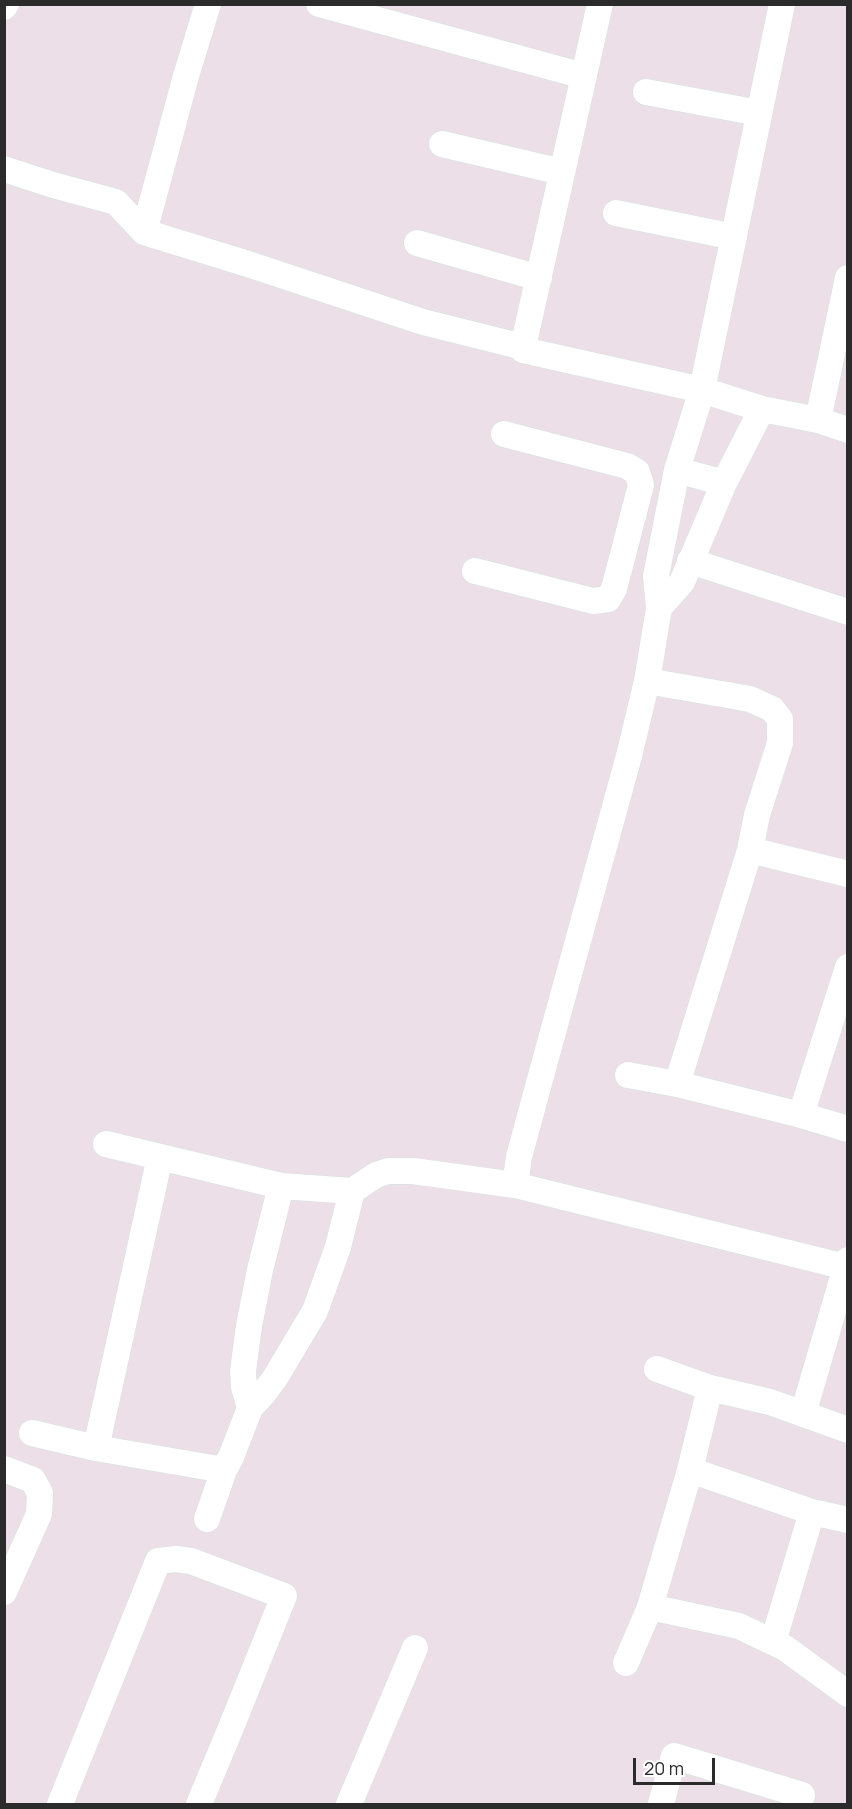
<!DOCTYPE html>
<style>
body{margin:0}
#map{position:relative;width:852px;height:1809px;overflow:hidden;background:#ecdfe7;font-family:Manrope,sans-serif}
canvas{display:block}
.frame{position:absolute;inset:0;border:6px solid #2b2b2b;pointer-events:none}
.scale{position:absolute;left:633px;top:1758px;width:82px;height:27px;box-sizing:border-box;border:3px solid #2b2b2b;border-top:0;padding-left:8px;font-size:18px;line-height:21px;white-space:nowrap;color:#2b2b2b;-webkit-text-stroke:4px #fff;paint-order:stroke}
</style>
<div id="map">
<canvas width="852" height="1809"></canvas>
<div class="frame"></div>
<div class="scale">20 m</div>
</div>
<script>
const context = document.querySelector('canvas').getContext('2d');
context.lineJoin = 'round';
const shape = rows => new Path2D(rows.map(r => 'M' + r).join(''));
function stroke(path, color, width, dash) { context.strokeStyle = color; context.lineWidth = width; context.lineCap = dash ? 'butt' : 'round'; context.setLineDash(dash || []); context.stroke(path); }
const street = shape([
 [319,4,584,76],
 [782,4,702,390,677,470,656,576,659,608,647,681,629,756,542,1072,519,1157,515,1185,846,1267],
 [4,7,6,4],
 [646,92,759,113],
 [442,144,562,172],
 [4,169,53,185,116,202,144,232,248,264,423,322,523,347,523,350,702,390,762,409,818,420,848,430],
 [616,213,734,237],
 [144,232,186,76,208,4],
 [417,243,539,278],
 [523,347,600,4],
 [818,420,848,278],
 [677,470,724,483],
 [690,561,848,612],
 [475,571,593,601,608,599,614,589,641,485,637,472,627,466,504,434],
 [659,608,682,582,724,483,762,409],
 [647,681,750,699,772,709,780,719,780,743,757,815,750,850,848,874],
 [628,1075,677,1084,801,1115,848,1129],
 [677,1084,750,850],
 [801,1115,848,967],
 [106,1144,281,1186,352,1191,376,1175,388,1171,413,1171,515,1185],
 [657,1369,710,1388,770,1402,848,1430],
 [250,1408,244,1387,243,1371,249,1326,260,1270,281,1186],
 [803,1414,848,1260],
 [32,1433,96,1448,224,1470],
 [96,1448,160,1157],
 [4,1469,33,1480,40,1493,39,1514,4,1592],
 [690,1470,812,1512,848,1520],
 [207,1519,224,1470,231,1457,250,1408,263,1394,275,1378,315,1311,338,1247,352,1191],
 [650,1607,739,1626,785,1648,848,1694],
 [773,1642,812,1512],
 [626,1663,650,1607,690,1470,710,1388],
 [60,1804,158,1561,176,1559,191,1561,284,1596,230,1730,199,1804],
 [349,1804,415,1648],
 [661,1804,674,1756,802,1795,799,1804]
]);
stroke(street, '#d4e3dd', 27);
stroke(street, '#fff', 26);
</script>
